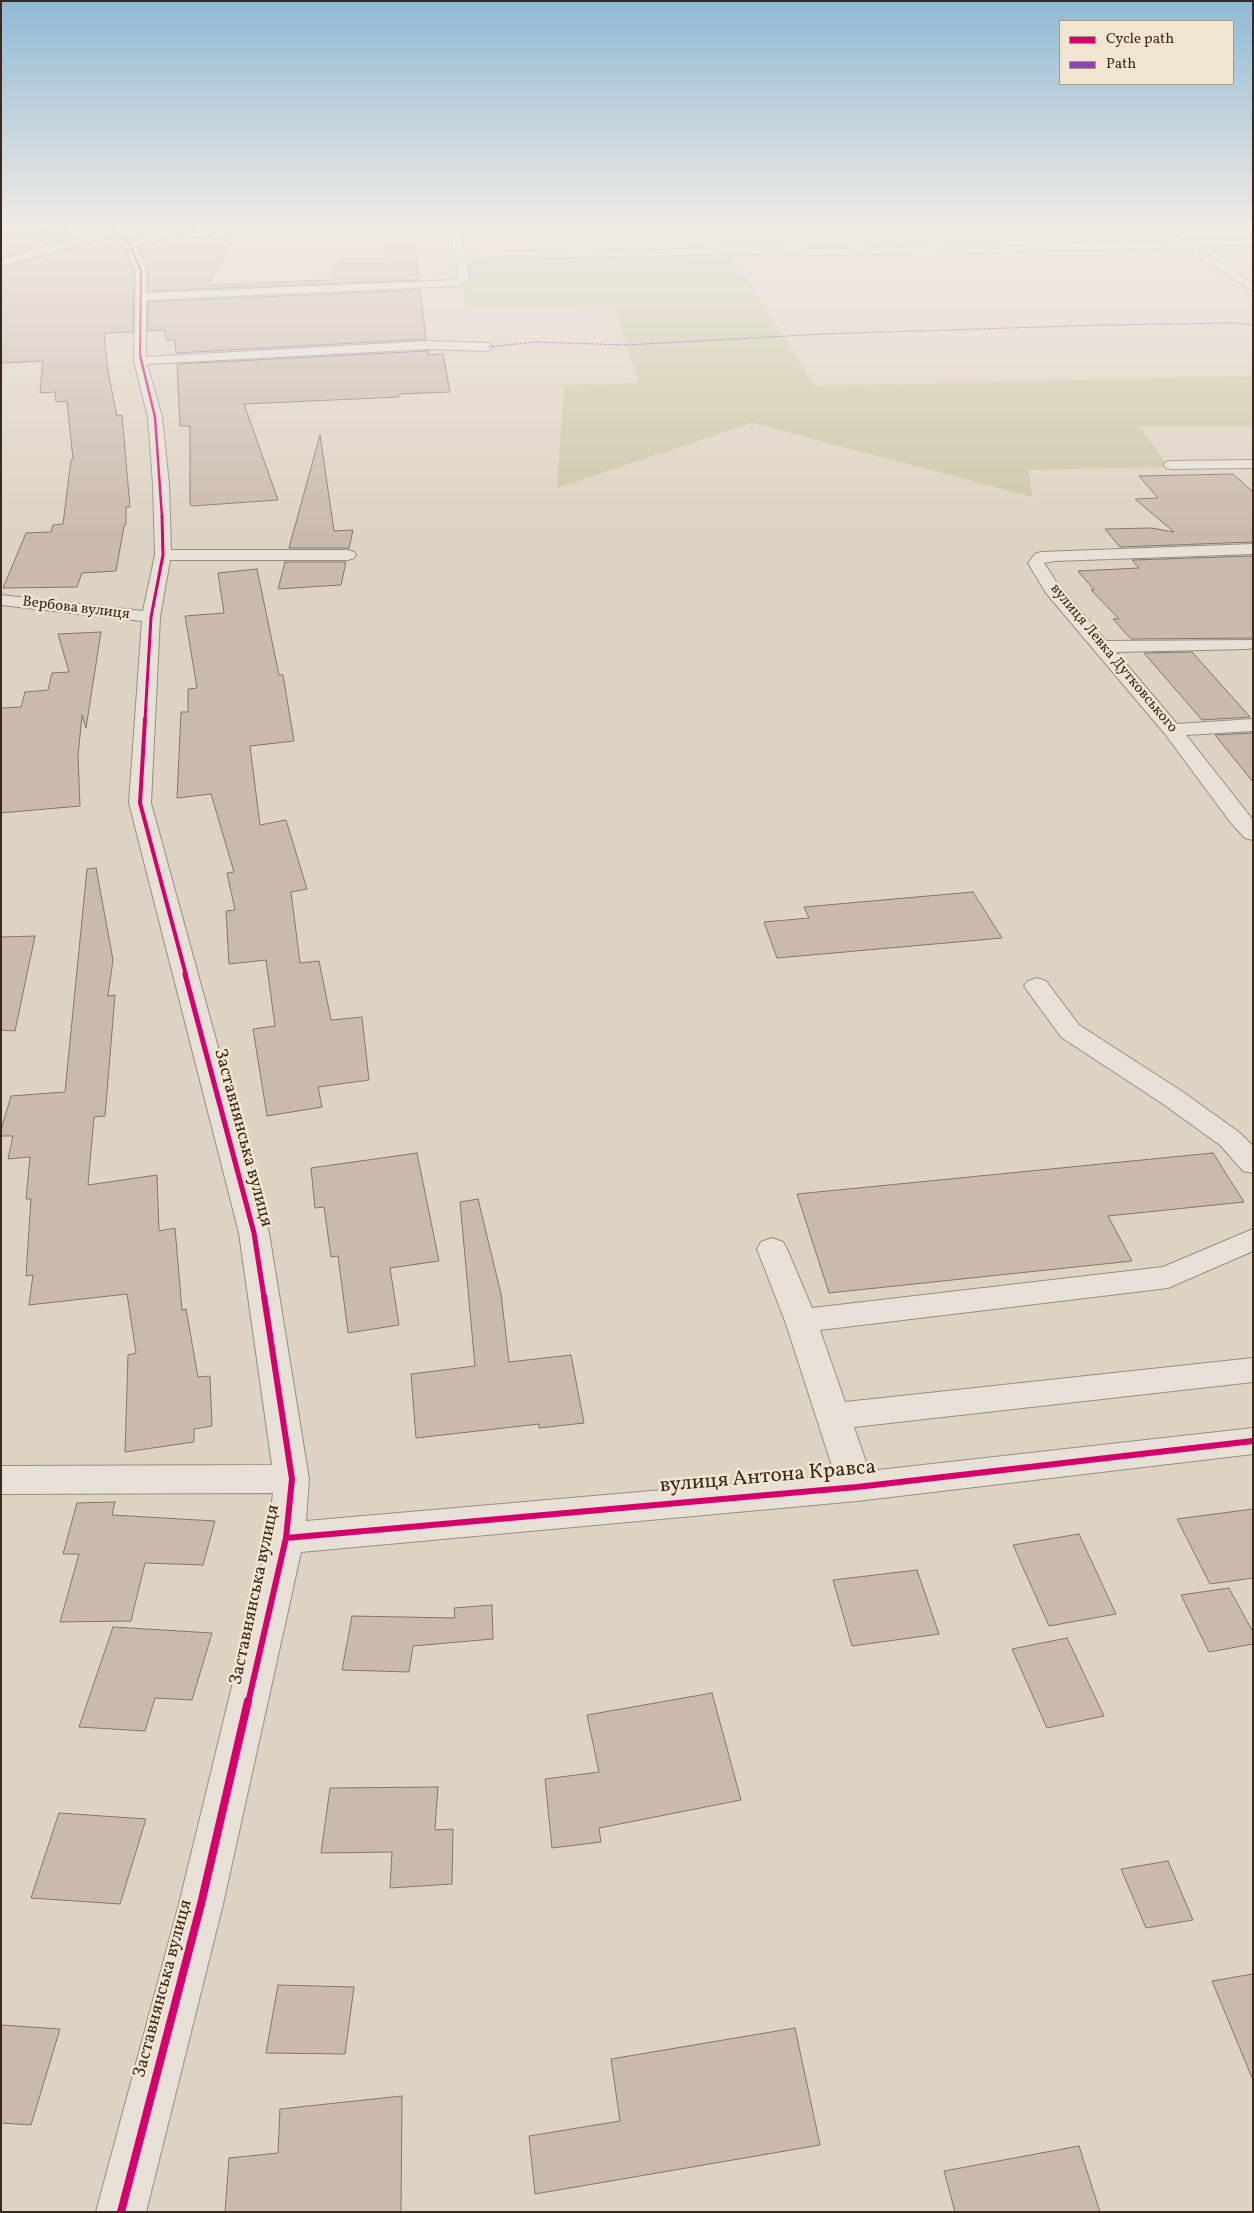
<!DOCTYPE html>
<meta charset="utf-8">
<style>
body{margin:0}
#map{position:relative;width:1254px;height:2213px;overflow:hidden;background:#ded3c3;font-family:Vollkorn,serif}
canvas{display:block}
.frame{position:absolute;inset:0;border:2px solid #3c291d;pointer-events:none}
.legend{position:absolute;left:1059px;top:20px;width:175px;height:65px;box-sizing:border-box;background:#f1e4d1;border:1px solid #a99989;margin:0;padding:6px 9px;list-style:none;font-size:15px;color:#3c291d}
.legend li{display:flex;align-items:center;gap:10px;height:25px}
.legend b{width:25px;border:1px solid #a99989}
</style>
<div id="map">
<canvas width="1254" height="2213"></canvas>
<div class="frame"></div>
<ul class="legend">
<li><b style="height:6px;background:#d6006c"></b>Cycle path</li>
<li><b style="height:6px;background:#8e44ad"></b>Path</li>
</ul>
</div>
<script>
const context = document.querySelector('canvas').getContext('2d');
context.lineJoin = 'round';
function fillPath(path, color) { context.fillStyle = color; context.fill(path, 'evenodd'); }
const shape = rows => new Path2D(rows.map(r => 'M' + r).join(''));
function stroke(path, color, width, dash) { context.strokeStyle = color; context.lineWidth = width; context.lineCap = dash ? 'butt' : 'round'; context.setLineDash(dash || []); context.stroke(path); }
function label(font, color, halo, rows, align = 'center') {
  context.font = font + ' Vollkorn,serif'; context.lineWidth = 5; context.setLineDash([]); context.textBaseline = 'middle'; context.strokeStyle = halo; context.fillStyle = color; for (const [text, x, y, turn = 0] of rows) {
    context.save(); context.translate(x, y); context.rotate((+turn || 0) * Math.PI / 180); context.textAlign = isNaN(turn) ? turn : align; if (halo) context.strokeText(text, 0, 0); context.fillText(text, 0, 0); context.restore();
  }
}
const green = shape([
 [729,251,815,386,1253,376,1253,426,1139,426,1169,467,1028,470,1033,497,752,423,557,488,564,385,639,383,613,306,466,308,462,280,466,252]
]);
const building = shape([
 [65,228,76,236,1,258,1,235,65,228],
 [213,237,212,239,235,238,207,285,331,280,340,259,386,259,386,247,415,246,419,280,148,291,148,270,138,246,176,238,213,237],
 [106,238,112,238,123,246,134,271,133,332,104,333,108,372,117,416,122,415,130,507,126,507,126,525,124,526,116,571,82,573,77,587,3,588,26,533,51,532,53,525,63,524,71,460,73,459,67,401,56,402,55,392,40,393,43,361,1,363,1,268,106,238],
 [420,290,426,339,176,353,175,340,166,340,165,330,148,331,148,302,420,290],
 [428,351,428,355,443,354,450,392,399,394,399,397,244,404,278,500,192,506,190,504,190,426,180,426,177,364,428,351],
 [320,435,334,531,353,530,349,548,289,548,320,435],
 [1233,474,1253,492,1253,542,1120,547,1105,529,1151,528,1174,532,1135,499,1158,498,1139,476,1233,474],
 [1253,556,1253,638,1131,639,1113,619,1119,619,1091,590,1094,590,1078,571,1139,568,1132,560,1253,556],
 [285,562,346,562,341,585,278,589,285,562],
 [257,569,279,675,283,675,294,741,250,746,260,825,286,820,307,889,291,892,300,963,319,961,331,1020,362,1017,369,1080,318,1087,322,1107,267,1116,253,1029,275,1026,266,960,229,964,226,911,235,910,227,873,234,872,211,794,177,798,181,712,188,712,188,689,197,688,185,616,224,613,218,573,257,569],
 [101,632,86,728,82,715,78,756,80,806,1,813,1,708,21,707,25,692,48,690,52,673,69,672,58,634,101,632],
 [1192,652,1250,717,1202,720,1144,653,1192,652],
 [1253,733,1253,782,1215,735,1253,733],
 [96,868,113,960,108,996,115,995,105,1116,94,1117,88,1185,157,1175,159,1231,175,1228,182,1310,186,1309,198,1377,210,1376,212,1426,194,1429,194,1442,125,1452,128,1355,136,1353,127,1294,29,1305,33,1275,26,1276,31,1199,26,1199,30,1157,8,1159,13,1136,1,1136,1,1130,11,1096,65,1092,87,869,96,868],
 [973,892,1002,938,777,958,764,922,809,918,804,907,973,892],
 [35,936,15,1031,1,1030,1,937,35,936],
 [417,1153,439,1261,390,1268,399,1325,348,1333,338,1256,331,1257,324,1207,315,1208,311,1168,417,1153],
 [1213,1153,1244,1202,1108,1216,1132,1261,829,1293,797,1194,1213,1153],
 [478,1199,501,1294,509,1362,571,1355,584,1423,539,1428,539,1424,416,1438,411,1374,475,1366,460,1202,478,1199],
 [115,1502,112,1515,215,1521,203,1565,145,1563,131,1621,60,1622,79,1554,63,1554,77,1503,115,1502],
 [1253,1509,1253,1578,1210,1584,1177,1519,1253,1509],
 [1079,1534,1116,1614,1049,1626,1013,1545,1079,1534],
 [917,1570,939,1634,852,1646,833,1580,917,1570],
 [1229,1588,1253,1632,1253,1644,1209,1652,1181,1595,1229,1588],
 [492,1605,493,1639,413,1646,409,1672,342,1670,352,1616,455,1618,454,1608,492,1605],
 [113,1627,212,1633,192,1700,155,1698,145,1731,79,1727,113,1627],
 [1067,1638,1104,1716,1047,1728,1012,1649,1067,1638],
 [712,1693,741,1800,599,1828,601,1842,552,1848,545,1779,599,1772,587,1715,712,1693],
 [438,1787,435,1830,453,1829,452,1884,390,1888,392,1852,321,1853,330,1788,438,1787],
 [59,1813,146,1819,120,1904,31,1898,59,1813],
 [1168,1861,1193,1920,1146,1928,1121,1869,1168,1861],
 [1253,1974,1253,2078,1252,2078,1212,1981,1253,1974],
 [278,1985,354,1987,345,2054,266,2053,278,1985],
 [1,2025,60,2029,31,2125,1,2123,1,2025],
 [795,2028,820,2145,535,2194,529,2136,620,2121,611,2059,795,2028],
 [402,2096,401,2212,225,2212,229,2158,278,2153,280,2109,402,2096],
 [1079,2146,1100,2212,955,2212,944,2171,1079,2146]
]);
const minor = shape([
 [1,228,12,228,10,230,1,231,1,228],
 [103,228,114,228,131,240,182,228,197,228,171,238,135,245,146,271,146,293,455,280,458,278,456,256,452,245,453,228,463,228,462,245,465,253,743,248,833,249,1174,242,1163,234,1168,231,1184,240,1253,239,1253,245,1194,246,1253,283,1253,291,1183,248,833,255,743,254,467,259,469,279,457,286,146,300,146,357,428,341,488,343,494,347,488,351,428,349,147,364,162,417,169,484,171,550,348,550,354,552,356,555,354,558,348,560,170,560,160,617,151,803,269,1233,309,1479,306,1521,835,1475,785,1321,757,1249,761,1242,772,1238,783,1242,787,1249,812,1308,1163,1267,1253,1229,1253,1251,1168,1288,820,1330,845,1402,1253,1358,1253,1382,854,1427,869,1471,1253,1428,1253,1454,857,1501,301,1552,223,1904,146,2212,96,2212,179,1904,268,1538,273,1493,1,1494,1,1466,272,1465,239,1233,129,803,142,621,1,605,1,595,143,611,155,555,153,484,148,417,134,361,136,271,125,245,111,235,1,266,1,260,105,230,103,228],
 [1253,460,1253,468,1171,469,1166,468,1164,465,1166,462,1171,461,1253,460],
 [1253,544,1253,554,1055,561,1044,563,1059,586,1106,641,1253,640,1253,648,1247,649,1116,652,1177,724,1253,719,1253,731,1186,735,1253,820,1253,840,1245,838,1231,823,1165,734,1046,593,1028,563,1035,554,1041,552,1253,544],
 [1037,978,1046,981,1079,1025,1183,1092,1240,1133,1253,1146,1253,1173,1243,1171,1220,1145,1163,1104,1061,1037,1024,986,1028,981,1037,978]
]);
const quiet = shape([
 [488,347,535,342,627,345,823,334,1103,325,1234,323,1253,325]
]);
const cyclewayFar6 = shape([
 [108,228,129,243,141,271,140,356]
]);
const cyclewayFar5 = shape([
 [140,355,155,417,162,517]
]);
const cyclewayFar4 = shape([
 [145,720,151,617,163,555,162,516]
]);
const cyclewayFar3 = shape([
 [145,719,140,803,186,975]
]);
const cyclewayFar2 = shape([
 [185,974,254,1233,264,1297]
]);
const cyclewayFar1 = shape([
 [286,1538,857,1487,1253,1441],
 [248,1703,286,1538,292,1479,264,1296]
]);
const cycleway = shape([
 [121,2212,201,1904,248,1701]
]);
const farStreetnames = [
 ["Вербова вулиця",76,609,7],
 ["вулиця Левка Дутковського",1113,659,50]
];
const streetNames = [
 ["Заставнянська вулиця",242,1138,75],
 ["Заставнянська вулиця",256,1595,-78],
 ["Заставнянська вулиця",164,1989,-75]
];
const nearStreetnames = [
 ["вулиця Антона Кравса",768,1478,-5]
];
fillPath(green, '#cac7a5');
fillPath(building, '#cbb9ac');
stroke(building, '#7f776d', 1);
stroke(minor, '#968e83', 2);
fillPath(minor, '#e6e0d7');
stroke(quiet, '#8e44ad', 1, [3, 1]);
stroke(cyclewayFar6, '#d6006c', 2);
stroke(cyclewayFar5, '#d6006c', 2.5);
stroke(cyclewayFar4, '#d6006c', 3);
stroke(cyclewayFar3, '#d6006c', 4);
stroke(cyclewayFar2, '#d6006c', 5);
stroke(cyclewayFar1, '#d6006c', 6);
stroke(cycleway, '#d6006c', 8);
const sky = context.createLinearGradient(0, 0, 0, 538);
sky.addColorStop(0, '#90b9d5');
sky.addColorStop(0.42, '#f0ebe4');
sky.addColorStop(1, '#f0ebe400');
context.fillStyle = sky;
context.fillRect(0, 0, 1254, 538);
label('15px', '#3c291d', '#f1e4d1', farStreetnames);
label('18px', '#3c291d', '#f1e4d1', streetNames);
label('21px', '#3c291d', '#f1e4d1', nearStreetnames);
</script>
